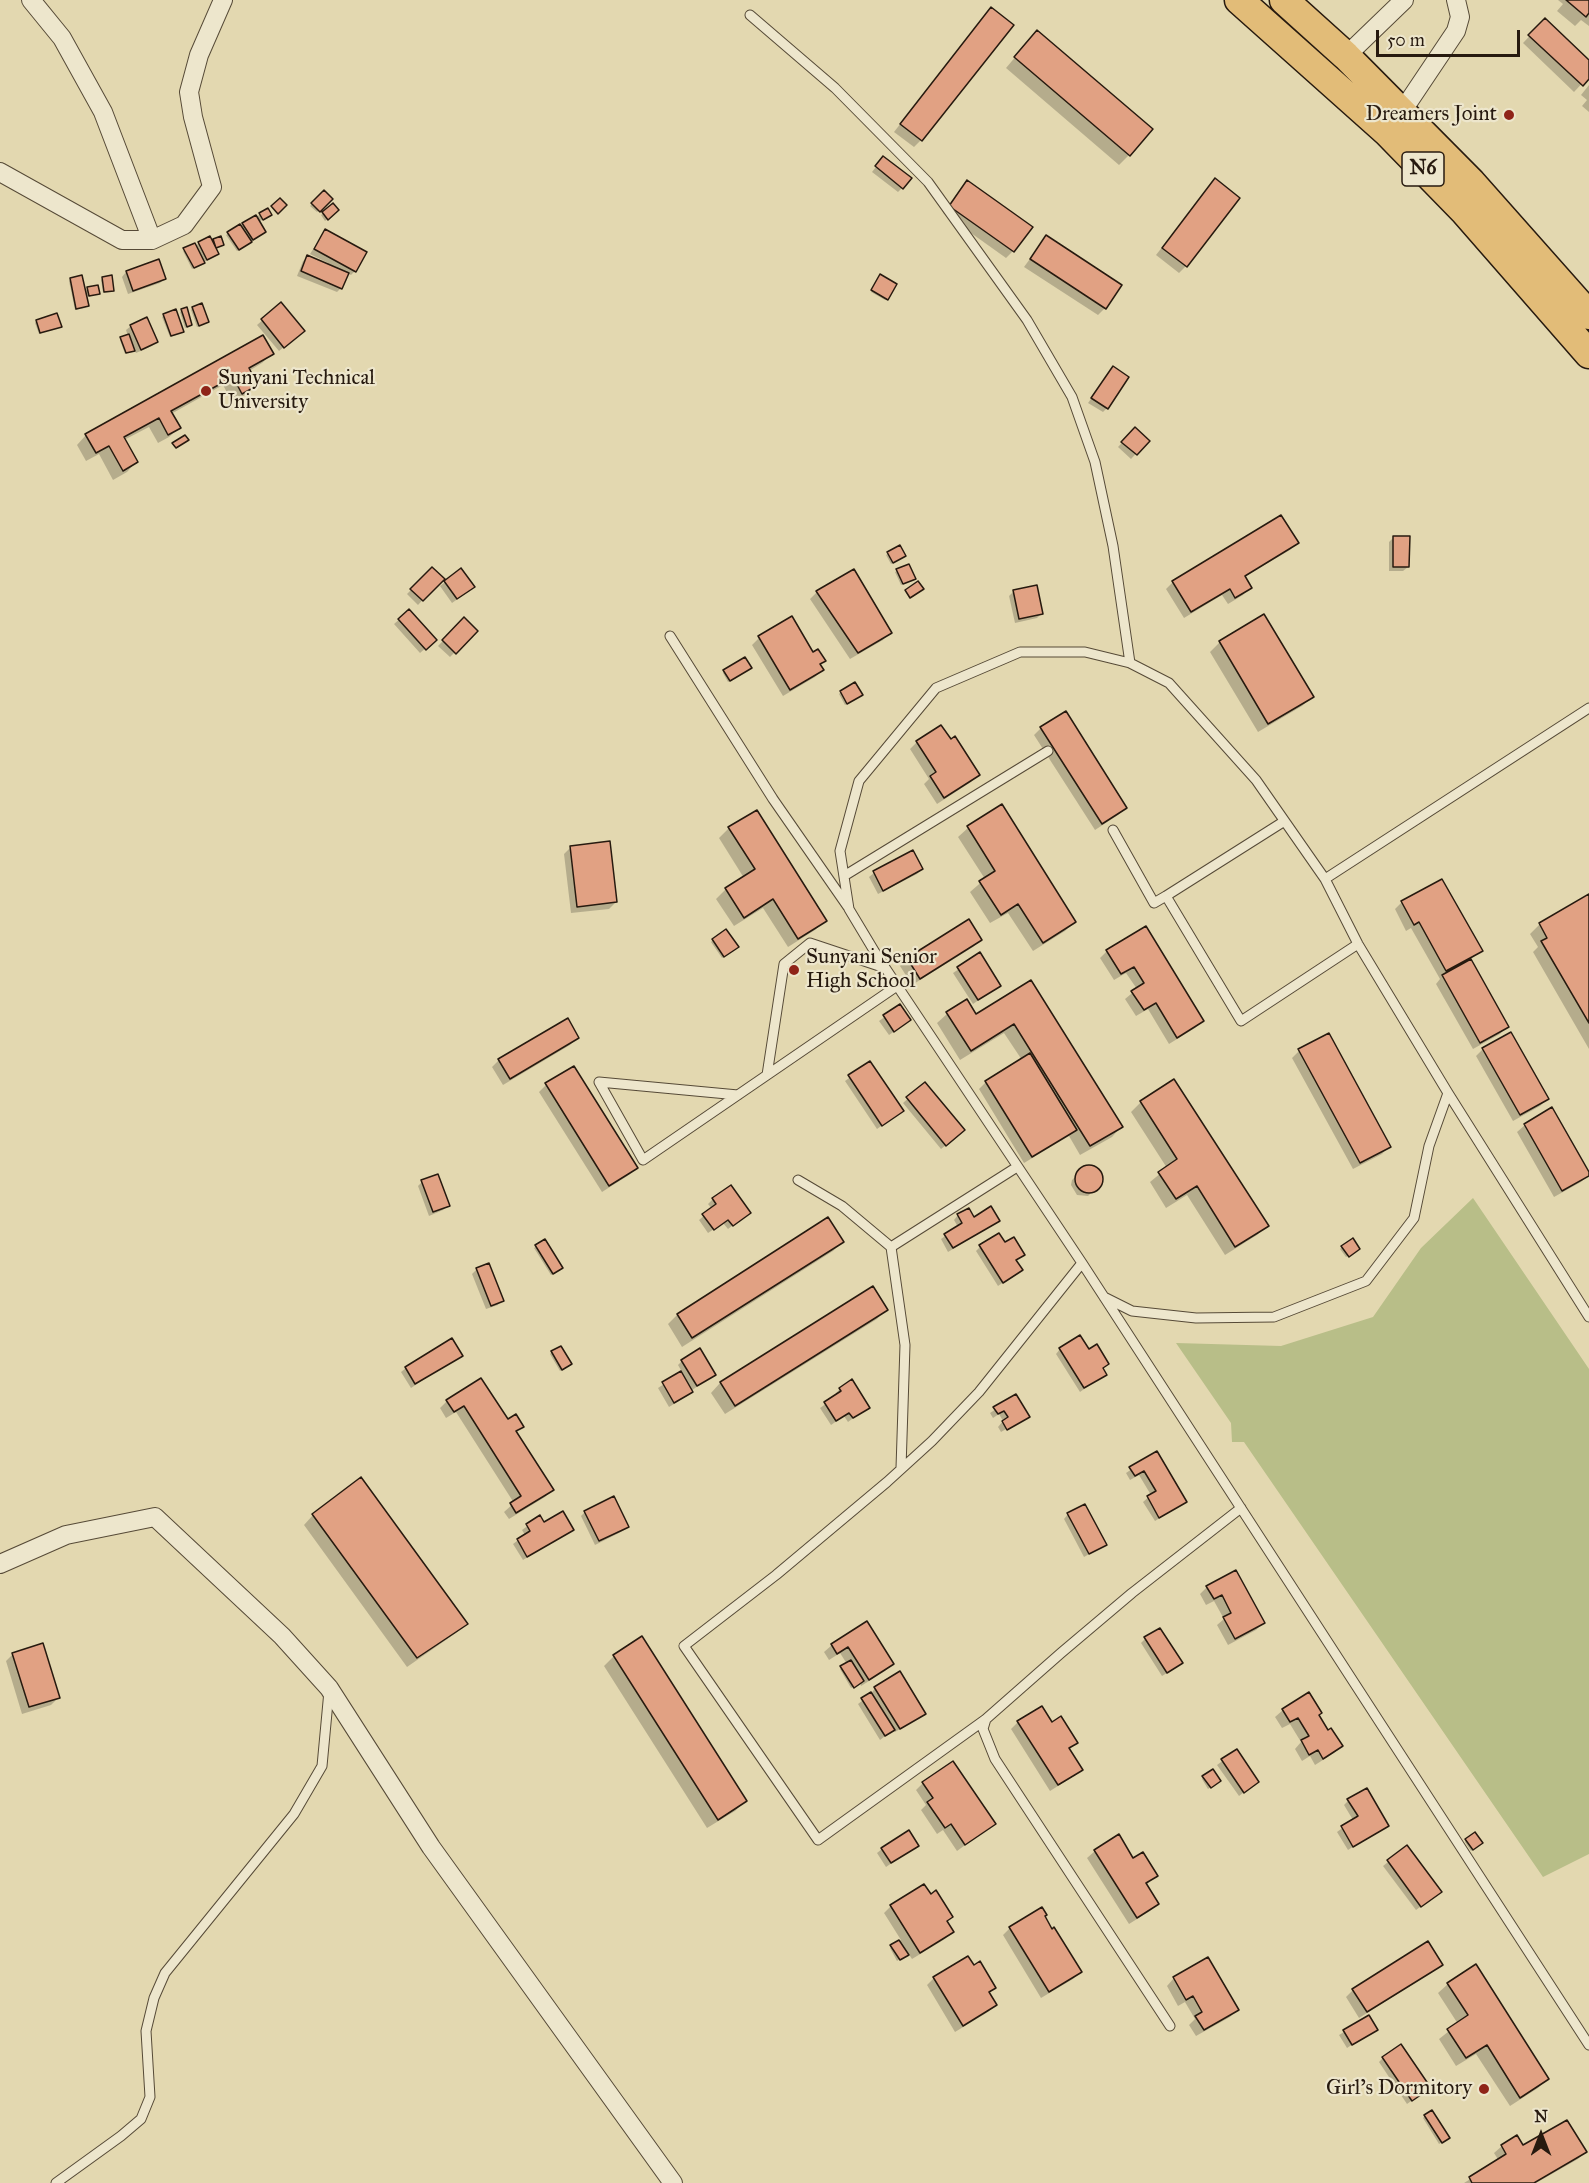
<!DOCTYPE html>
<style>
body{margin:0}
#map{position:relative;width:1589px;height:2183px;overflow:hidden;background:#e3d8b0;font-family:"IM FELL Great Primer",serif}
canvas{display:block}
.north{position:absolute;left:1511px;top:2105px;width:60px;height:60px;-webkit-text-stroke:4px #ede6cc;paint-order:stroke;rotate:0deg;font-size:16px;font-weight:700;line-height:24px;text-align:center;color:#271a0f}
.north::after{content:'';display:block;margin:auto;width:21px;height:27px;background:#271a0f;clip-path:polygon(50% 0,100% 100%,50% 72%,0 100%)}
.scale{position:absolute;left:1376px;top:30px;width:144px;height:27px;box-sizing:border-box;border:3px solid #271a0f;border-top:0;padding-left:8px;font-size:18px;line-height:21px;white-space:nowrap;color:#271a0f;-webkit-text-stroke:4px #ede6cc;paint-order:stroke}
</style>
<div id="map">
<canvas width="1589" height="2183"></canvas>
<div class="north">N</div>
<div class="scale">50 m</div>
</div>
<script>
const context = document.querySelector('canvas').getContext('2d');
context.lineJoin = 'round';
function fillPath(path, color) { context.fillStyle = color; context.fill(path, 'evenodd'); }
const shape = rows => new Path2D(rows.map(r => 'M' + r).join(''));
function stroke(path, color, width, dash) { context.strokeStyle = color; context.lineWidth = width; context.lineCap = dash ? 'butt' : 'round'; context.setLineDash(dash || []); context.stroke(path); }
function label(font, color, halo, rows, align = 'center') {
  context.font = font + ' "IM FELL Great Primer",serif'; context.lineWidth = 4.5; context.setLineDash([]); context.textBaseline = 'middle'; context.strokeStyle = halo; context.fillStyle = color; for (const [text, x, y, turn = 0] of rows) {
    context.save(); context.translate(x, y); context.rotate((+turn || 0) * Math.PI / 180); context.textAlign = isNaN(turn) ? turn : align; if (halo) context.strokeText(text, 0, 0); context.fillText(text, 0, 0); context.restore();
  }
}
const green = shape([
 [1473,1198,1589,1369,1589,1854,1543,1877,1244,1442,1232,1442,1231,1423,1176,1343,1281,1346,1373,1317,1421,1248]
]);
const shadow = shape([
 [1558,0,1589,0,1589,26,1581,20,1575,26,1557,11,1563,4],
 [984,16,921,140,914,147,894,132],
 [1545,20,1589,62,1589,76,1574,92,1523,43],
 [1028,42,1129,155,1119,165,1006,68],
 [1589,85,1589,112,1582,106,1587,100,1581,95],
 [879,163,902,188,898,192,872,172],
 [967,182,1013,251,1006,258,943,213],
 [1208,188,1186,266,1179,273,1156,255],
 [324,192,330,199,317,212,310,206],
 [333,205,337,210,325,221,321,215],
 [268,210,268,216,259,222,263,234,237,251,226,235],
 [325,231,355,271,351,275,347,273,341,288,337,292,297,276,303,261,308,257,327,265,328,263,310,254],
 [1046,237,1105,308,1098,315,1024,267],
 [214,241,222,245,214,249,215,256,192,269,183,251,195,247,199,243,212,243],
 [158,261,164,279,160,283,128,294,122,277,126,272],
 [103,278,112,290,110,292,103,293,101,280],
 [879,278,887,299,885,300,871,292],
 [71,279,84,292,88,288,98,293,85,297,87,306,85,308,75,310,69,281],
 [281,304,298,335,279,351,257,325],
 [192,308,208,322,206,323,197,327,191,310],
 [182,310,191,325,185,328,180,312],
 [164,315,181,333,170,337,162,317],
 [36,321,60,326,39,334,35,323],
 [131,326,156,342,152,346,136,353,134,349,125,354,120,340,128,336,126,330],
 [272,354,262,363,249,371,256,385,247,394,232,402,223,385,171,414,179,428,169,437,158,443,149,427,124,440,136,462,127,472,113,480,99,454,86,461,77,445,86,435],
 [1113,368,1107,408,1103,412,1088,403],
 [1135,429,1148,441,1131,459,1118,447],
 [1394,537,1408,567,1403,571,1389,571,1389,542],
 [1297,543,1290,550,1244,577,1250,587,1243,595,1228,604,1222,595,1184,618,1166,589,1173,582],
 [900,547,903,557,891,564,886,555],
 [908,566,912,580,901,585,895,572],
 [432,569,442,579,418,605,407,594],
 [461,570,469,591,452,603,440,586],
 [1014,591,1041,614,1037,618,1015,623,1009,596],
 [817,592,890,632,883,640,850,659,810,599],
 [409,611,435,640,420,653,394,624],
 [791,618,813,654,824,661,819,665,822,670,815,677,783,696,752,645,759,638],
 [464,619,476,631,450,657,438,646],
 [1220,642,1312,697,1302,706,1258,732,1210,652],
 [748,670,728,682,723,673,724,671],
 [841,692,859,697,845,705,839,694],
 [941,727,978,774,971,782,937,804,924,784,929,779,910,749,917,742],
 [1041,728,1126,808,1118,815,1095,830,1034,735],
 [1001,807,1074,922,1065,931,1033,951,1008,913,990,923,970,892,985,879,958,837,968,828],
 [729,828,825,921,815,930,788,947,763,908,734,926,716,899,726,889,744,878,719,838],
 [571,847,616,902,609,909,571,913,564,854],
 [913,852,922,869,917,874,878,894,869,877,874,873],
 [1589,896,1589,1049,1533,952,1538,947,1530,934,1540,924],
 [1402,902,1481,951,1470,960,1507,1026,1500,1034,1473,1049,1436,984,1440,979,1411,928,1406,931,1395,909],
 [968,921,980,940,973,947,912,985,900,966,908,959],
 [1145,928,1202,1021,1195,1028,1169,1044,1148,1009,1136,1016,1125,999,1137,989,1126,973,1114,980,1100,958,1107,951],
 [713,940,735,949,722,958,711,942],
 [980,955,999,986,973,1004,953,973],
 [1030,982,1121,1127,1112,1137,1080,1155,1069,1136,1024,1163,979,1089,986,1082,1022,1060,1004,1033,960,1060,937,1023,947,1014,966,1001,975,1016],
 [900,1006,905,1024,889,1035,879,1021],
 [577,1038,570,1045,503,1085,492,1067,499,1060],
 [1483,1049,1547,1099,1540,1106,1513,1121,1476,1056],
 [1299,1051,1389,1146,1382,1154,1353,1169,1292,1058],
 [870,1063,897,1115,877,1129,845,1081],
 [573,1068,636,1168,629,1175,602,1192,539,1092,546,1085],
 [924,1084,959,1135,941,1149,903,1103],
 [1141,1102,1267,1226,1257,1235,1225,1255,1187,1195,1166,1208,1150,1182,1167,1168,1131,1112],
 [1525,1125,1589,1175,1581,1182,1554,1197,1517,1132],
 [1085,1167,1096,1169,1102,1178,1101,1183,1088,1196,1077,1195,1071,1185,1072,1180],
 [422,1182,448,1206,443,1210,429,1216,418,1186],
 [713,1199,749,1213,728,1229,723,1223,708,1233,699,1220,712,1209,708,1204],
 [958,1215,993,1225,948,1252,941,1239,958,1227,954,1220],
 [544,1241,559,1270,551,1275,534,1248],
 [842,1242,833,1251,682,1347,668,1324,677,1315],
 [1005,1244,1023,1254,1015,1261,1021,1270,998,1286,976,1251,980,1247],
 [1342,1247,1357,1250,1346,1257,1340,1249],
 [477,1269,502,1300,498,1305,486,1309,472,1274],
 [873,1288,886,1309,877,1319,725,1414,711,1393,720,1383],
 [1060,1349,1088,1351,1107,1364,1102,1369,1105,1374,1080,1392,1056,1354],
 [552,1352,568,1366,560,1371,550,1354],
 [461,1355,411,1388,401,1372,406,1368],
 [682,1361,714,1374,691,1391,687,1396,669,1407,658,1388,682,1372,678,1365],
 [480,1380,507,1421,522,1426,516,1433,552,1490,545,1497,509,1519,504,1512,514,1503,456,1412,446,1418,440,1408,447,1401],
 [840,1389,868,1407,848,1422,844,1416,831,1425,820,1408,837,1396,836,1393],
 [1016,1396,1025,1418,1001,1432,998,1427,1003,1421,999,1414,993,1418,990,1413],
 [1156,1453,1185,1502,1155,1521,1143,1502,1151,1495,1139,1475,1130,1480,1126,1473],
 [585,1512,627,1527,623,1531,595,1545,581,1516],
 [1068,1514,1105,1545,1084,1557,1064,1519],
 [313,1515,466,1624,456,1633,407,1667,304,1525],
 [540,1517,544,1524,572,1530,523,1560,513,1544,525,1535,522,1530],
 [1235,1572,1263,1623,1256,1630,1228,1645,1217,1625,1224,1619,1214,1601,1206,1605,1200,1594,1207,1587],
 [867,1623,892,1664,885,1671,861,1686,860,1683,851,1688,840,1669,847,1664,840,1653,829,1660,824,1652,832,1645],
 [1145,1639,1177,1667,1162,1676,1141,1643],
 [13,1654,58,1698,51,1705,22,1714,6,1661],
 [614,1656,745,1801,735,1811,707,1828,604,1666],
 [875,1688,919,1718,895,1732,893,1730,880,1740,858,1704,871,1694],
 [1309,1694,1317,1716,1327,1732,1341,1746,1334,1753,1315,1765,1310,1756,1302,1761,1295,1749,1301,1742,1290,1724,1282,1728,1275,1717,1283,1710],
 [1018,1722,1052,1724,1076,1743,1069,1750,1081,1769,1074,1776,1050,1791,1011,1729],
 [1236,1751,1257,1782,1239,1796,1217,1765],
 [1203,1777,1217,1783,1208,1789,1202,1779],
 [923,1783,994,1824,957,1851,943,1830,937,1834,921,1810,926,1805,916,1790],
 [1348,1801,1387,1825,1348,1850,1337,1832,1353,1820,1344,1805],
 [1118,1836,1133,1860,1156,1876,1146,1885,1158,1903,1150,1911,1129,1924,1087,1858,1095,1851],
 [1466,1840,1479,1845,1471,1851,1465,1842],
 [917,1846,886,1867,877,1853,882,1849],
 [1407,1847,1435,1896,1416,1910,1383,1866],
 [891,1906,946,1922,952,1932,945,1939,912,1959,908,1953,897,1961,890,1948,901,1940,884,1913],
 [1041,1909,1043,1917,1080,1972,1073,1979,1041,1998,1003,1935,1010,1928],
 [1208,1959,1237,2010,1230,2017,1196,2036,1189,2025,1195,2019,1185,2002,1178,2006,1167,1986,1174,1978],
 [1441,1964,1434,1971,1359,2018,1346,1997,1353,1990],
 [973,1967,994,1987,989,1993,996,2005,988,2012,955,2032,927,1985,934,1978],
 [1448,1984,1547,2079,1538,2088,1510,2106,1476,2054,1456,2066,1439,2039,1458,2024,1438,1993],
 [1369,2017,1376,2029,1347,2048,1339,2035],
 [1383,2058,1429,2088,1407,2104,1379,2062],
 [1425,2116,1446,2140,1439,2144,1423,2118],
 [1517,2137,1523,2147,1585,2152,1578,2159,1536,2183,1464,2183,1499,2161,1494,2153,1502,2146]
]);
const building = shape([
 [1566,0,1589,0,1589,13,1586,17,1566,0],
 [991,7,1014,25,922,141,900,124,991,7],
 [1545,18,1589,60,1589,79,1583,86,1528,35,1545,18],
 [1037,30,1153,129,1130,156,1014,57,1037,30],
 [883,156,912,178,903,189,875,166,883,156],
 [1215,178,1240,198,1187,267,1162,248,1215,178],
 [967,180,1033,227,1014,252,949,206,967,180],
 [324,190,333,199,320,212,311,203,324,190],
 [280,198,287,205,278,214,271,206,280,198],
 [333,203,339,210,328,220,322,212,333,203],
 [268,208,272,215,263,220,259,213,268,208],
 [256,215,266,232,253,240,242,223,256,215],
 [240,224,252,242,239,250,227,232,240,224],
 [325,229,367,252,356,272,314,249,325,229],
 [1046,235,1122,285,1106,309,1030,259,1046,235],
 [210,236,219,254,207,260,198,242,210,236],
 [221,236,224,245,216,248,213,239,221,236],
 [195,243,205,263,194,268,183,248,195,243],
 [307,255,349,273,342,289,301,271,307,255],
 [159,259,166,279,133,291,126,271,159,259],
 [880,274,897,284,888,300,871,290,880,274],
 [82,275,89,306,76,309,70,278,82,275],
 [112,275,114,291,104,292,102,277,112,275],
 [98,285,100,294,89,296,87,287,98,285],
 [281,302,305,331,284,348,261,319,281,302],
 [202,303,209,322,199,326,192,307,202,303],
 [187,307,192,325,187,327,181,309,187,307],
 [176,309,184,332,171,336,163,314,176,309],
 [57,313,62,327,40,333,36,320,57,313],
 [147,317,158,342,141,350,130,325,147,317],
 [129,334,135,351,126,353,120,337,129,334],
 [263,335,274,354,249,368,258,385,242,394,233,377,171,411,181,428,168,435,159,418,124,437,138,462,123,471,109,446,96,453,85,434,263,335],
 [1113,366,1129,377,1108,409,1091,398,1113,366],
 [1135,427,1150,441,1137,455,1121,442,1135,427],
 [185,435,189,440,176,448,172,443,185,435],
 [1281,515,1299,543,1245,576,1252,588,1235,598,1230,589,1191,612,1172,581,1281,515],
 [1393,536,1410,536,1409,567,1393,567,1393,536],
 [900,545,906,556,893,563,887,552,900,545],
 [909,564,916,579,903,584,896,569,909,564],
 [432,567,445,579,423,601,410,589,432,567],
 [461,568,475,587,457,599,444,581,461,568],
 [854,569,892,633,858,653,816,591,854,569],
 [918,581,924,589,910,598,905,590,918,581],
 [1037,585,1043,614,1019,619,1013,590,1037,585],
 [409,609,437,640,426,650,398,619,409,609],
 [1264,614,1314,697,1268,724,1219,641,1264,614],
 [792,616,813,652,818,649,826,661,820,664,824,670,790,690,758,636,792,616],
 [464,617,478,631,456,654,442,640,464,617],
 [745,657,752,668,730,681,723,670,745,657],
 [855,682,863,695,847,704,840,691,855,682],
 [1066,711,1127,808,1102,824,1040,727,1066,711],
 [941,725,951,739,955,736,980,775,944,798,930,776,936,772,916,741,941,725],
 [1002,804,1076,922,1043,943,1018,904,1001,915,979,881,995,871,967,826,1002,804],
 [757,810,827,921,798,939,773,899,744,918,725,888,755,869,728,827,757,810],
 [610,841,617,902,577,907,570,846,610,841],
 [913,850,923,869,883,891,873,871,913,850],
 [1442,879,1483,951,1446,971,1419,922,1414,925,1401,901,1442,879],
 [1589,894,1589,1023,1541,941,1547,938,1539,923,1589,894],
 [969,919,982,940,920,979,907,958,969,919],
 [1146,926,1204,1021,1177,1038,1156,1003,1144,1010,1131,991,1144,983,1134,967,1121,974,1106,950,1146,926],
 [726,929,739,947,724,957,712,939,726,929],
 [980,952,1001,986,978,1000,957,967,980,952],
 [1471,959,1509,1027,1480,1043,1442,975,1471,959],
 [1031,980,1123,1127,1090,1146,1014,1024,971,1051,946,1012,967,999,976,1014,1031,980],
 [900,1004,911,1020,894,1032,883,1015,900,1004],
 [568,1018,579,1038,510,1079,498,1059,568,1018],
 [1511,1032,1549,1099,1520,1115,1482,1048,1511,1032],
 [1329,1033,1391,1147,1360,1163,1298,1049,1329,1033],
 [1030,1053,1077,1130,1032,1157,985,1081,1030,1053],
 [870,1061,904,1111,882,1126,848,1075,870,1061],
 [574,1066,638,1168,609,1186,545,1083,574,1066],
 [1174,1079,1269,1226,1235,1247,1197,1186,1176,1199,1158,1172,1177,1159,1140,1101,1174,1079],
 [925,1082,965,1130,946,1146,906,1097,925,1082],
 [1552,1107,1589,1172,1589,1176,1562,1191,1524,1124,1552,1107],
 '1075 1179a14 14 0 1 1 28 0a14 14 0 1 1-28 0Z',
 [438,1174,450,1206,433,1212,421,1180,438,1174],
 [731,1185,751,1213,733,1226,728,1220,714,1230,702,1214,716,1204,712,1198,731,1185],
 [991,1206,1000,1221,953,1248,944,1234,962,1223,957,1214,969,1208,974,1217,991,1206],
 [828,1217,844,1242,692,1338,677,1314,828,1217],
 [999,1233,1005,1242,1014,1237,1025,1255,1016,1260,1023,1270,1003,1283,979,1245,999,1233],
 [1353,1238,1360,1249,1349,1257,1341,1246,1353,1238],
 [545,1239,563,1268,553,1274,535,1245,545,1239],
 [489,1263,504,1301,491,1306,476,1268,489,1263],
 [873,1286,888,1310,735,1406,720,1382,873,1286],
 [1080,1335,1089,1349,1097,1344,1109,1364,1103,1368,1107,1375,1084,1388,1059,1348,1080,1335],
 [452,1338,463,1356,415,1384,405,1367,452,1338],
 [561,1346,572,1364,562,1370,551,1351,561,1346],
 [700,1348,716,1375,697,1386,681,1360,700,1348],
 [681,1371,693,1392,674,1403,662,1382,681,1371],
 [481,1378,508,1419,516,1414,524,1427,516,1431,554,1490,516,1513,510,1503,521,1496,464,1406,454,1412,446,1400,481,1378],
 [852,1379,870,1408,853,1418,849,1413,836,1421,824,1402,841,1391,839,1388,852,1379],
 [1016,1394,1030,1417,1007,1430,1002,1421,1008,1417,1004,1411,998,1414,993,1407,1016,1394],
 [1157,1451,1187,1502,1159,1518,1147,1496,1156,1491,1144,1471,1135,1476,1129,1467,1157,1451],
 [361,1477,468,1624,417,1658,312,1514,361,1477],
 [614,1496,629,1527,599,1541,584,1511,614,1496],
 [1085,1504,1107,1545,1089,1554,1067,1513,1085,1504],
 [563,1511,574,1530,527,1557,517,1539,530,1531,526,1524,540,1515,544,1522,563,1511],
 [1236,1570,1265,1623,1235,1639,1223,1617,1231,1613,1222,1595,1214,1599,1206,1586,1236,1570],
 [867,1621,894,1664,869,1680,848,1647,837,1654,831,1644,867,1621],
 [1160,1628,1183,1663,1167,1673,1144,1637,1160,1628],
 [642,1636,747,1801,718,1820,613,1655,642,1636],
 [43,1643,60,1698,29,1707,12,1653,43,1643],
 [851,1660,864,1681,854,1688,840,1666,851,1660],
 [900,1671,926,1714,900,1729,874,1687,900,1671],
 [871,1692,895,1730,885,1736,861,1698,871,1692],
 [1309,1692,1322,1713,1319,1715,1328,1730,1331,1728,1343,1746,1323,1759,1318,1750,1309,1755,1301,1740,1309,1736,1298,1718,1290,1722,1282,1709,1309,1692],
 [1042,1706,1052,1722,1061,1716,1078,1743,1069,1748,1083,1770,1058,1785,1017,1721,1042,1706],
 [1237,1749,1259,1782,1244,1793,1221,1759,1237,1749],
 [953,1761,996,1824,965,1845,951,1824,945,1828,927,1802,933,1798,922,1782,953,1761],
 [1213,1769,1221,1781,1211,1788,1202,1776,1213,1769],
 [1367,1788,1389,1826,1353,1847,1341,1826,1358,1816,1347,1799,1367,1788],
 [909,1830,919,1846,891,1863,881,1848,909,1830],
 [1475,1832,1483,1843,1473,1850,1465,1839,1475,1832],
 [1119,1834,1133,1858,1143,1852,1158,1876,1146,1883,1159,1904,1137,1918,1094,1850,1119,1834],
 [1407,1845,1442,1892,1421,1907,1387,1860,1407,1845],
 [924,1884,931,1894,936,1890,953,1917,947,1921,954,1932,920,1953,890,1905,924,1884],
 [1042,1907,1047,1915,1045,1916,1052,1929,1054,1927,1082,1972,1049,1992,1009,1927,1042,1907],
 [899,1940,909,1955,900,1960,890,1945,899,1940],
 [1428,1941,1443,1965,1367,2012,1352,1989,1428,1941],
 [968,1956,974,1965,980,1961,996,1988,989,1992,997,2005,963,2026,933,1977,968,1956],
 [1208,1957,1239,2010,1204,2030,1195,2016,1202,2012,1193,1996,1186,2000,1173,1977,1208,1957],
 [1476,1964,1549,2079,1520,2098,1487,2045,1466,2058,1447,2029,1468,2015,1447,1983,1476,1964],
 [1369,2015,1378,2030,1352,2045,1343,2030,1369,2015],
 [1401,2044,1431,2088,1412,2101,1382,2057,1401,2044],
 [1432,2110,1450,2138,1442,2143,1424,2115,1432,2110],
 [1567,2120,1587,2152,1534,2183,1472,2183,1469,2177,1506,2154,1501,2145,1517,2135,1523,2145,1567,2120]
]);
const service = shape([
 [750,15,835,88,928,182,1027,320,1072,397,1095,462,1113,546,1130,663],
 [670,636,773,799,848,907],
 [1283,822,1166,896,1241,1021,1358,944],
 [1113,830,1154,903,1166,896],
 [844,876,1048,751],
 [1325,879,1589,708],
 [767,1075,784,964,810,943,885,968],
 [738,1095,599,1082,643,1160,897,986],
 [798,1180,842,1206,891,1247],
 [1104,1297,1132,1311,1196,1318,1274,1317,1366,1281,1414,1218,1429,1146,1448,1093],
 [1589,1317,1448,1093,1358,944,1325,879,1256,780,1169,683,1130,663,1085,652,1020,652,936,688,859,781,840,851,849,909,876,954,1082,1263,1589,2045],
 [901,1468,905,1345,891,1247,1017,1167],
 [986,1719,818,1840,684,1646,776,1575,887,1482,932,1441,979,1392,1082,1263],
 [1170,2026,995,1759,983,1729,986,1719,1061,1653,1132,1593,1241,1508],
 [56,2183,121,2136,141,2119,150,2097,146,2031,154,1998,165,1973,294,1814,322,1766,329,1691]
]);
const minor = shape([
 [31,0,62,38,103,112,152,240],
 [1346,56,1404,0],
 [1397,119,1456,31,1460,17,1456,0],
 [0,172,122,240,152,240,184,225,212,187,193,117,189,92,199,55,223,0],
 [0,1564,66,1535,155,1517,282,1636,329,1688,431,1847,673,2183]
]);
const primary = shape([
 [1239,0,1387,132,1465,212,1589,354],
 [1284,0,1346,56,1471,182,1589,315]
]);
const markers = [
 [1509,115,6,"#8f2418"],
 [206,391,6,"#8f2418"],
 [794,970,6,"#8f2418"],
 [1484,2089,6,"#8f2418"]
];
const shields = [
 [1423,169,42]
];
const shieldNames = [
 ["N6",1423,169]
];
const poiNames = [
 ["Dreamers Joint",1497,115],
 ["Sunyani Technical",218,379,"left"],
 ["University",218,403,"left"],
 ["Sunyani Senior",806,958,"left"],
 ["High School",806,982,"left"],
 ["Girl's Dormitory",1472,2089]
];
fillPath(green, '#b8be88');
fillPath(shadow, '#0003');
fillPath(building, '#e1a183');
stroke(building, '#271a0f', 1.5);
stroke(service, '#564a37', 11);
stroke(minor, '#564a37', 20);
stroke(primary, '#271a0f', 31);
stroke(service, '#ede6cc', 9);
stroke(minor, '#ede6cc', 18);
stroke(primary, '#e2bc78', 28);
for (const [x, y, r, color] of markers) { const dot = new Path2D(); dot.arc(x, y, r, 0, 2 * Math.PI); context.fillStyle = color; context.fill(dot); stroke(dot, '#ede6cc', 2); }
for (const [x, y, w] of shields) { const box = new Path2D(); box.roundRect(x - w / 2, y - 17, w, 34, 4.5); context.fillStyle = '#ede6cc'; context.fill(box); stroke(box, '#271a0f', 1.5); }
label('bold 20px', '#271a0f', null, shieldNames);
label('21px', '#271a0f', '#ede6cc', poiNames, 'right');
</script>
